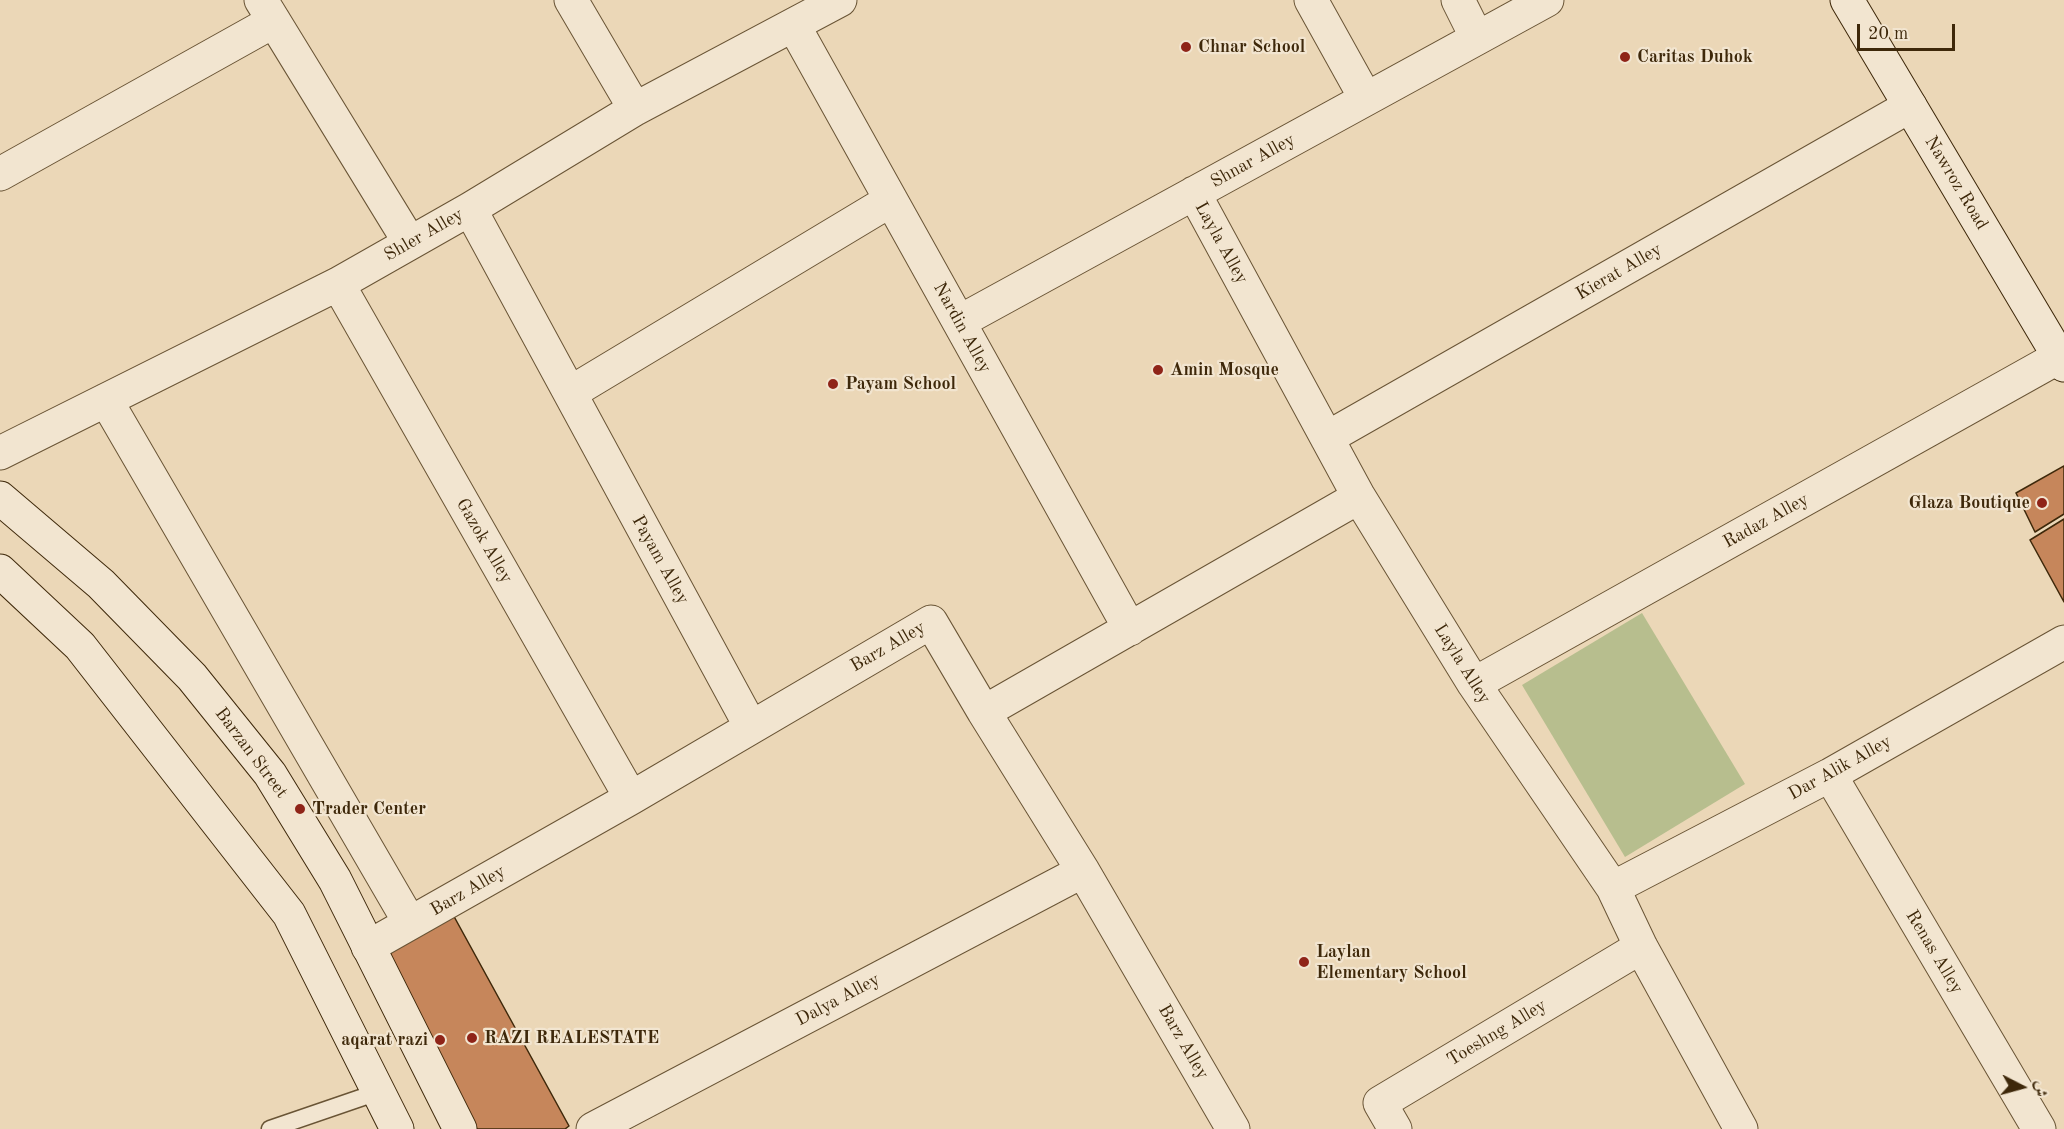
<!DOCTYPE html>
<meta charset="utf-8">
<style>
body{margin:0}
#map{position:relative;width:2064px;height:1129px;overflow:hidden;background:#ebd7b7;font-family:"Old Standard TT",Amiri,serif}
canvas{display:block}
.north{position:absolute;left:1992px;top:1057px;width:60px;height:60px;-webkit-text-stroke:4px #f2e5d0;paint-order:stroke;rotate:96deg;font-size:16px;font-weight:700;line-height:24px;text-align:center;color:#3e280a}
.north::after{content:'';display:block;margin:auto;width:21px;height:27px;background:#3e280a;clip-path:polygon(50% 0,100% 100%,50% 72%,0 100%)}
.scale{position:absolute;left:1857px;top:24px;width:98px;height:27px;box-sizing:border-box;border:3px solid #3e280a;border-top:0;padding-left:8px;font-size:18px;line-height:21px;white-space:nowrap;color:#3e280a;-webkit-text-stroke:4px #f2e5d0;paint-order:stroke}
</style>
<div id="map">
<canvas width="2064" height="1129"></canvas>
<div class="north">ش</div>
<div class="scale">20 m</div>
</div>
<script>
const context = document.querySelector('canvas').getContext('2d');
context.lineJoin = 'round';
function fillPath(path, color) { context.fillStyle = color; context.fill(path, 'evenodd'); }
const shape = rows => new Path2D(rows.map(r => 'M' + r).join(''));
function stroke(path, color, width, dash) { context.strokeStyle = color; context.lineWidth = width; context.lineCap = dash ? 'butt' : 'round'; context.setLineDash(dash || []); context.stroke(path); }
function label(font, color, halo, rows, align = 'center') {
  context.font = font + ' "Old Standard TT",serif'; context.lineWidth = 4.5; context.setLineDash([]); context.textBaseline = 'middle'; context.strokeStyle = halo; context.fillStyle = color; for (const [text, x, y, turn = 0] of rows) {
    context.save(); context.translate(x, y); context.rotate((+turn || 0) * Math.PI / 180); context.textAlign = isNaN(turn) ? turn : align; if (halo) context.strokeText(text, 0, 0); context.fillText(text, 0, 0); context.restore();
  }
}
const green = shape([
 [1642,613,1745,784,1625,857,1522,685]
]);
const building = shape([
 [2064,466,2064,514,2035,532,2016,493,2064,466],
 [2064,519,2064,602,2030,540,2064,519],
 [451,911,569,1126,565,1129,471,1129,376,950,451,911]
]);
const lane = shape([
 [270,1129,378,1092]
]);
const street = shape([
 [261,0,410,243],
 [571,0,635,109],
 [1311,0,1366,99],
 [1458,0,1477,38],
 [794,26,1130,629],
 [0,174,274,21],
 [1194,193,1359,497,1474,684,1613,888,1641,947,1741,1129],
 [470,209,751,727],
 [338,284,631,798],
 [959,322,1547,0],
 [570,393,891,200],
 [106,400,410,923],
 [1327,438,1910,106],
 [0,453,338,284,470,209,635,109,840,0],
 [1474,684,2059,357],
 [984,712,1359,497],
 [1830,775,2039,1129],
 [1613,888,1830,775,2064,642],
 [368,947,631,798,931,622,984,712,1083,871,1233,1129],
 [593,1129,1083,871],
 [1395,1129,1380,1103,1641,947]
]);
const secondary = shape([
 [1847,0,2064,365],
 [0,498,101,584,192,677,270,774,335,880,460,1129],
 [0,571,80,646,289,914,397,1129]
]);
const markers = [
 [1186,47,6,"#8f2418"],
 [1625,57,6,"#8f2418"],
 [1158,370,6,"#8f2418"],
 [833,384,6,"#8f2418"],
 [2042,503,6,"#8f2418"],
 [300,809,6,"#8f2418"],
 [1304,962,6,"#8f2418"],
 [472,1038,6,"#8f2418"],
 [440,1040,6,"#8f2418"]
];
const poiNames = [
 ["Chnar School",1198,47],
 ["Caritas Duhok",1637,57],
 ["Amin Mosque",1170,370],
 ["Payam School",845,384],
 ["Glaza Boutique",2030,503,"right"],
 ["Trader Center",312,809],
 ["Laylan",1316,952],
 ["Elementary School",1316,973],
 ["RAZI REALESTATE",484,1038],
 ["aqarat razi",428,1040,"right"]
];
const streetNames = [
 ["Shnar Alley",1253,161,-29],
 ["Nawroz Road",1956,183,59],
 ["Shler Alley",424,235,-30],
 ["Layla Alley",1221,243,61],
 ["Kierat Alley",1619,272,-30],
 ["Nardin Alley",962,328,61],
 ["Radaz Alley",1766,521,-29],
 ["Gazok Alley",484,541,60],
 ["Payam Alley",660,560,61],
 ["Barz Alley",888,647,-30],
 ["Layla Alley",1462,664,58],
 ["Barzan Street",251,753,53],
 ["Dar Alik Alley",1840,768,-29],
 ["Barz Alley",468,891,-30],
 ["Renas Alley",1934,952,59],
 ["Dalya Alley",838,1000,-28],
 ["Toeshng Alley",1497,1033,-31],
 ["Barz Alley",1183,1042,60]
];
fillPath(green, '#b7be8e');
fillPath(building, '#c6865b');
stroke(building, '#3e280a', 1.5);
stroke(lane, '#695435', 19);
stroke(street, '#695435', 35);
stroke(secondary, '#3e280a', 35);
stroke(lane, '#f2e5d0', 16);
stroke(street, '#f2e5d0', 33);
stroke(secondary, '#f2e5d0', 33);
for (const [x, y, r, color] of markers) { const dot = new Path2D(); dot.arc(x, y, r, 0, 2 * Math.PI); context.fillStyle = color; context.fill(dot); stroke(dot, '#f2e5d0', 2); }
label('bold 18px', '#3e280a', '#f2e5d0', poiNames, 'left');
label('18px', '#3e280a', '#f2e5d0', streetNames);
</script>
